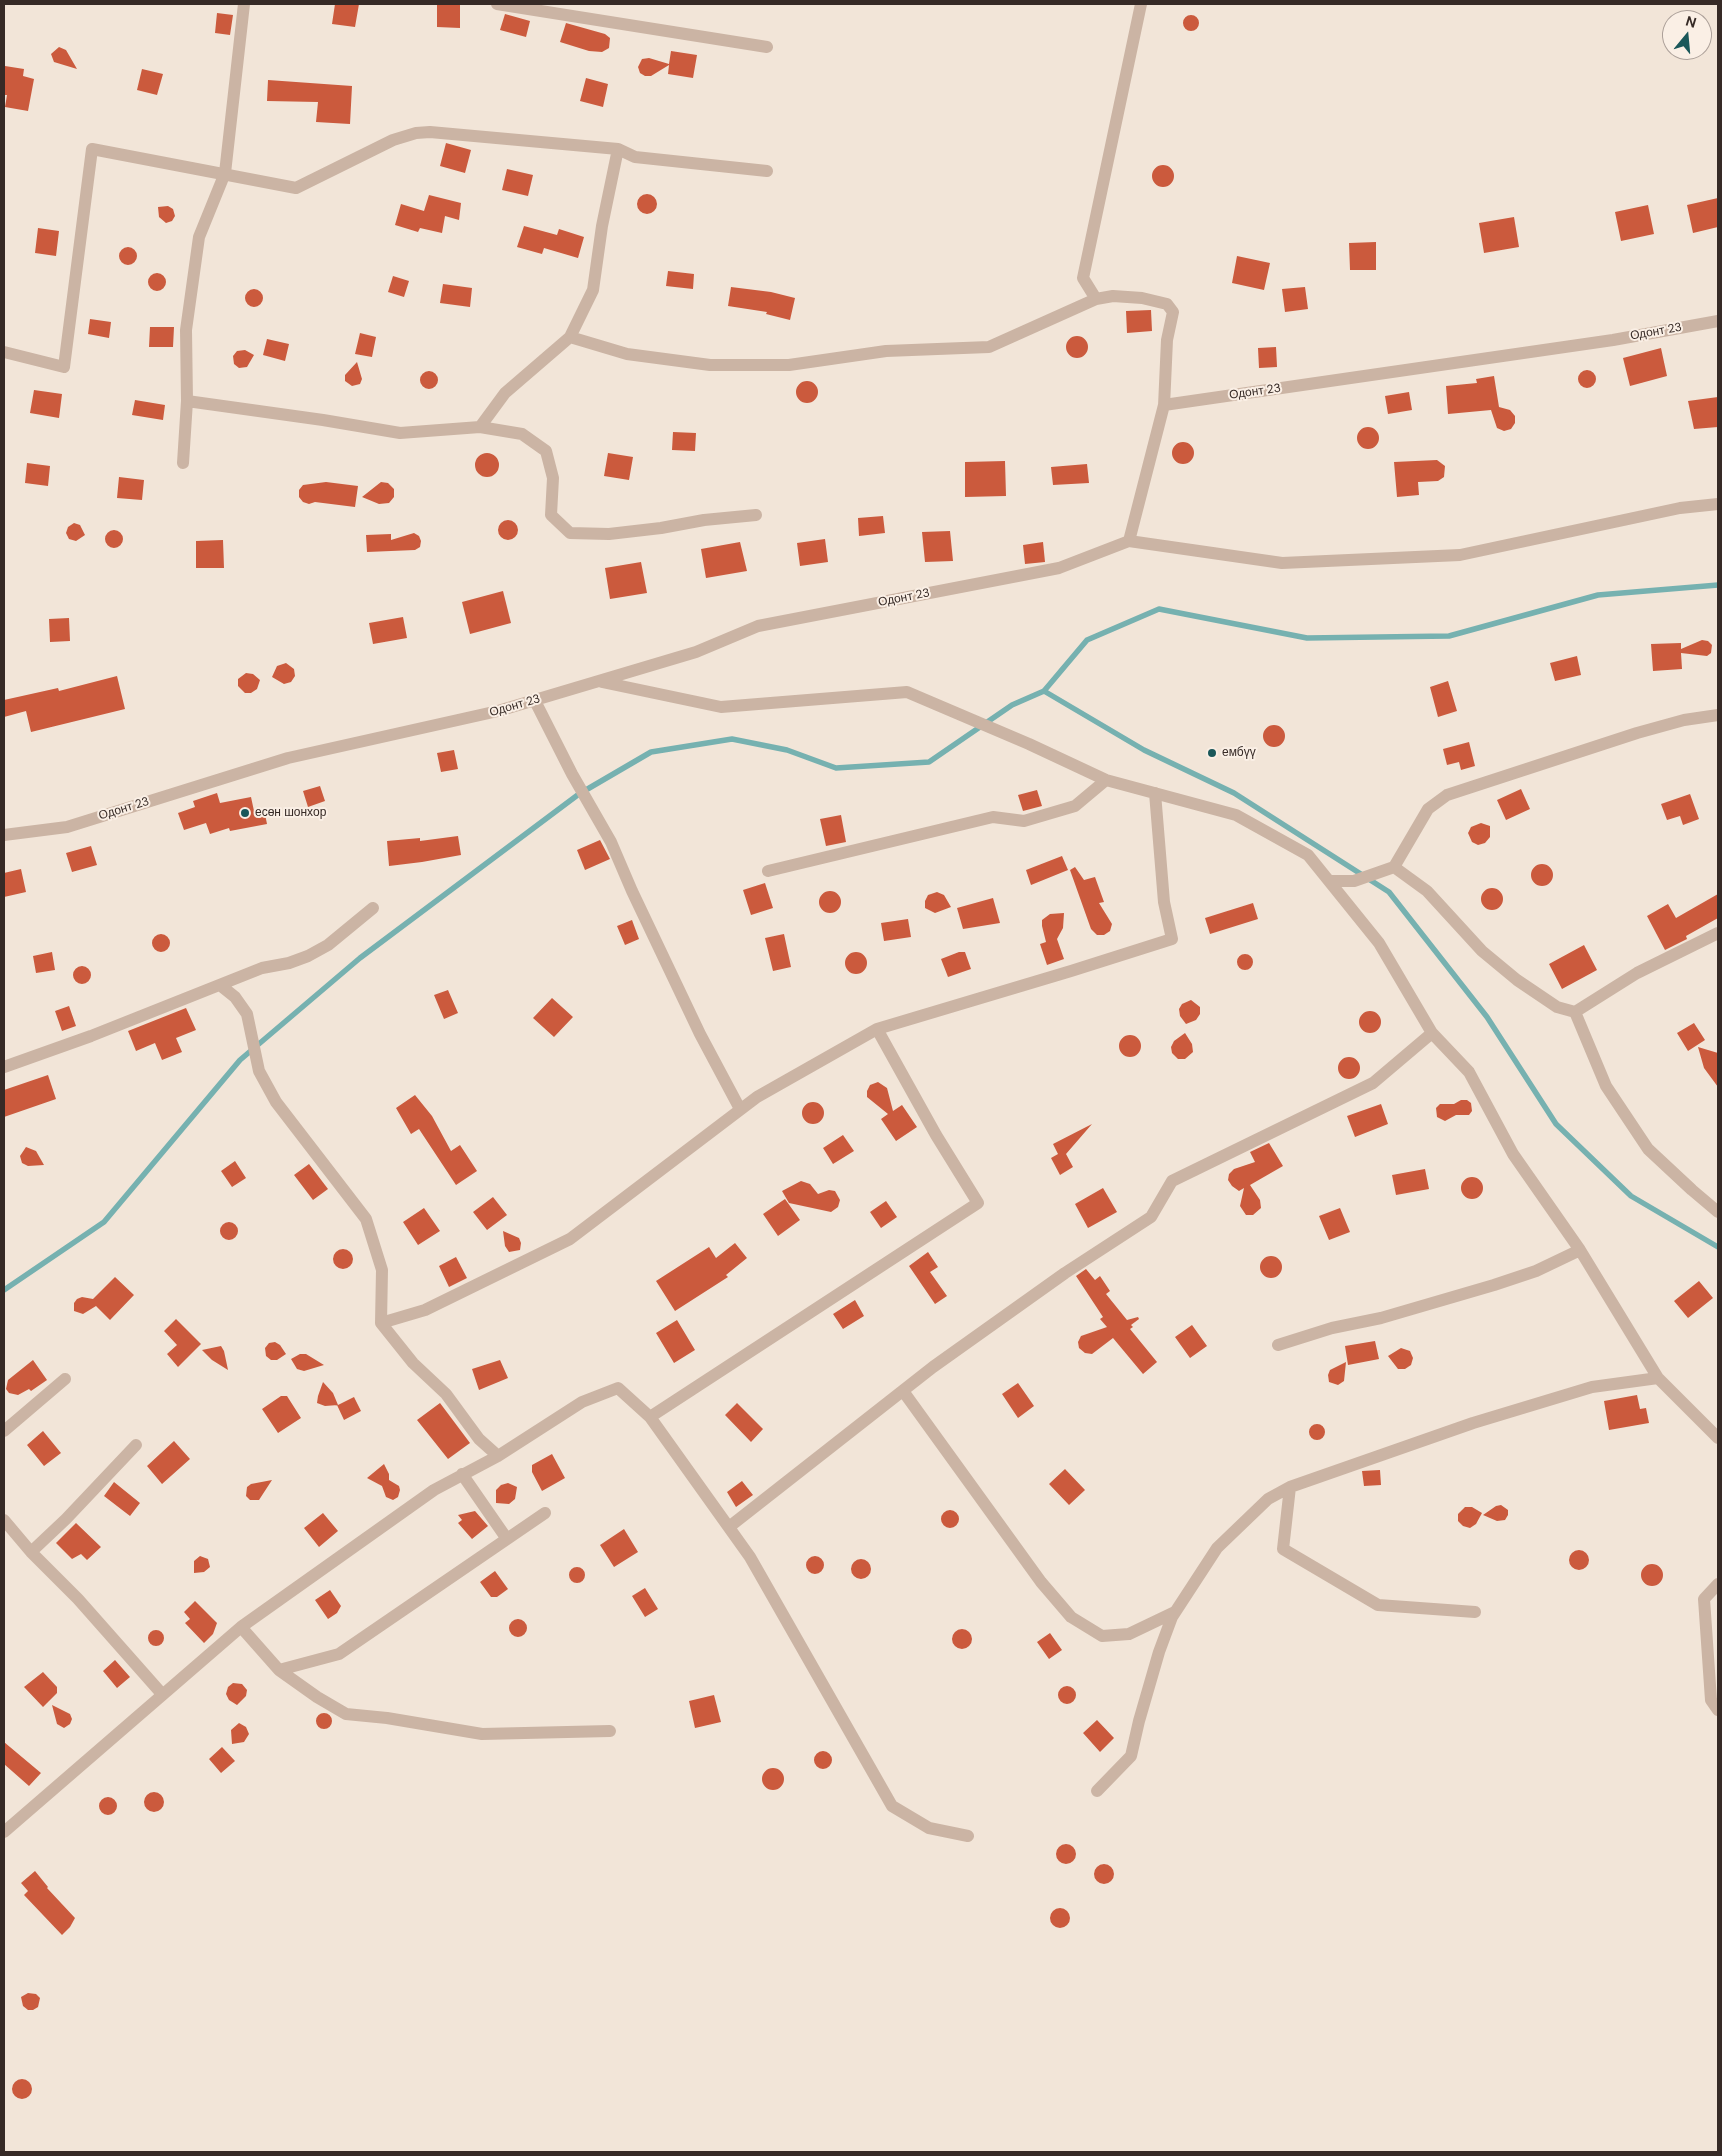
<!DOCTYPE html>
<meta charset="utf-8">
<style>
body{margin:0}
#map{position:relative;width:1722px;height:2156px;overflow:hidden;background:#f2e5d8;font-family:"DM Sans",sans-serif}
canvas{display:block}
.frame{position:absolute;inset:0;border:5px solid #362a26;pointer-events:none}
.north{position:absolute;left:1662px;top:10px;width:50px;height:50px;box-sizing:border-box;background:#faefe5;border:1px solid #aca099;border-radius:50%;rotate:17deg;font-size:14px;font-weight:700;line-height:20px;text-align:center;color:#362a26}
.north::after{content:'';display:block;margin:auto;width:18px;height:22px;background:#1a5759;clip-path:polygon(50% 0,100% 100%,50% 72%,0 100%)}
</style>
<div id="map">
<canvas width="1722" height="2156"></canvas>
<div class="frame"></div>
<div class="north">N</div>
</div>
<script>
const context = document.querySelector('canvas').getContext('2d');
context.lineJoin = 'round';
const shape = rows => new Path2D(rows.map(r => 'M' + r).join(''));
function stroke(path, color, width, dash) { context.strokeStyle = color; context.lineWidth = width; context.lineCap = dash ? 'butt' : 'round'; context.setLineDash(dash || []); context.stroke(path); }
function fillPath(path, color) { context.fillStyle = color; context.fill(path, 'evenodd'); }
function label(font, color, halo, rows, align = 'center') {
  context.font = font + ' "DM Sans",sans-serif'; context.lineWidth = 4; context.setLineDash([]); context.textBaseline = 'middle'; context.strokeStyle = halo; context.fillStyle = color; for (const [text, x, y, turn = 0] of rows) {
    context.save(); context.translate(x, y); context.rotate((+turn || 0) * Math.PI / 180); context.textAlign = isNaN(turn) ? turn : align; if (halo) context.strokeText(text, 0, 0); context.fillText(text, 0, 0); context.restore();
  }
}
const stream = shape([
 [1044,691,1144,750,1234,793,1389,892,1487,1017,1556,1124,1631,1196,1718,1247],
 [4,1290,104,1222,240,1060,360,958,579,794,651,752,732,739,787,750,836,768,929,762,1012,705,1044,691,1087,640,1159,609,1307,638,1449,636,1598,595,1718,585]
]);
const building = shape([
 [335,4,359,4,355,27,332,24],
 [437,5,460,5,460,28,437,27],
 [217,13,233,15,230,35,215,33],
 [505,14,530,21,526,37,500,30],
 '1183 23a8 8 0 1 1 16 0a8 8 0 1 1-16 0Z',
 [566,23,605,34,610,38,609,48,602,52,589,51,560,42],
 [59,47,66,50,77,69,54,62,51,54],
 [671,51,697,55,693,78,668,74,669,65,651,76,645,76,640,73,638,67,642,59,649,58,669,64],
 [5,66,24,69,23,76,34,79,28,111,5,107,7,95,4,95],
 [142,69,163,74,157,95,137,90],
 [586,78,608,84,603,107,580,101],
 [268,80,352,86,350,124,316,122,318,102,267,101],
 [446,143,471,150,465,173,440,166],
 '1152 176a11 11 0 1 1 22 0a11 11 0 1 1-22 0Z',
 [507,169,533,175,528,196,502,190],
 '637 204a10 10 0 1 1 20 0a10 10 0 1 1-20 0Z',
 [429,195,461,203,459,220,445,216,442,233,420,228,418,232,395,225,401,204,424,211],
 [1718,198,1718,227,1693,233,1687,205],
 [1648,205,1654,234,1621,241,1615,212],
 [168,206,173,209,175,216,172,221,166,223,159,217,158,207],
 [1514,217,1519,247,1484,253,1479,223],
 [524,226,557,235,559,229,584,237,578,258,544,248,542,254,517,247],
 [38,228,59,231,56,256,35,253],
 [1376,242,1376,270,1350,270,1349,243],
 '119 256a9 9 0 1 1 18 0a9 9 0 1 1-18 0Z',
 [1237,256,1270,263,1264,290,1232,283],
 [668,271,694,274,693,289,666,286],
 '148 282a9 9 0 1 1 18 0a9 9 0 1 1-18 0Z',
 [393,276,409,281,404,297,388,292],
 [443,284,472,288,470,307,440,303],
 [731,287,771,292,795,298,790,320,766,314,767,312,728,306],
 [1305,287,1308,309,1285,312,1282,289],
 '245 298a9 9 0 1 1 18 0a9 9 0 1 1-18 0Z',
 [1151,310,1152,331,1127,333,1126,311],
 [90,319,111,322,109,338,88,334],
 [150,327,174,327,173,347,149,347],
 [360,333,376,337,372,357,355,354],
 '1066 347a11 11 0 1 1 22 0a11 11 0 1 1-22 0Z',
 [267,339,289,344,285,361,263,355],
 [1276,347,1277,367,1259,368,1258,348],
 [1661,348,1667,376,1630,386,1623,358],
 [245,350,254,355,247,367,239,368,234,364,233,356,237,351],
 [357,362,362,379,360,384,352,386,345,381,345,375],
 '1578 379a9 9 0 1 1 18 0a9 9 0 1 1-18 0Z',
 '420 380a9 9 0 1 1 18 0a9 9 0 1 1-18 0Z',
 [1494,376,1499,407,1510,410,1515,416,1515,423,1511,429,1504,431,1497,428,1491,410,1448,414,1446,386,1477,383,1476,379],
 '796 392a11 11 0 1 1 22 0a11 11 0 1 1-22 0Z',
 [34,390,62,394,59,418,30,413],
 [1409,392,1412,410,1388,414,1385,396],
 [1718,397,1718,427,1694,429,1688,401],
 [135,400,165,405,163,420,132,415],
 '1357 438a11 11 0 1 1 22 0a11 11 0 1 1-22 0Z',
 [673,432,696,433,695,451,672,450],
 '1172 453a11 11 0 1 1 22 0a11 11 0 1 1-22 0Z',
 '475 465a12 12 0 1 1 24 0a12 12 0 1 1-24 0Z',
 [608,453,633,457,629,480,604,476],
 [1437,460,1445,466,1444,477,1438,481,1418,482,1419,495,1397,497,1394,462],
 [1005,461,1006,496,965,497,965,462],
 [27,463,50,466,48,486,25,483],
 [1087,464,1089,483,1053,485,1051,467],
 [119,477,144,480,142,500,117,498],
 [326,482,358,486,355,507,315,502,309,504,303,502,299,497,299,490,303,485],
 [381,482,388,483,394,489,394,497,389,503,379,504,362,497],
 [883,516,885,533,859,536,858,518],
 '498 530a10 10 0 1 1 20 0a10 10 0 1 1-20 0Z',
 [74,523,80,525,85,535,76,541,69,539,66,533,68,527],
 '105 539a9 9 0 1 1 18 0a9 9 0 1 1-18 0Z',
 [950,531,953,561,925,562,922,532],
 [414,533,419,536,421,541,420,547,415,550,367,552,366,535,391,534,391,540],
 [825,539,828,562,800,566,797,543],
 [223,540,224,568,196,568,196,541],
 [740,542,747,571,706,578,701,549],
 [1043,542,1045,562,1025,564,1023,545],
 [641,562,647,593,610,599,605,568],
 [503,591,511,623,470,634,462,602],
 [403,617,407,638,373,644,369,623],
 [69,618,70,641,50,642,49,619],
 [1702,640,1708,641,1712,645,1711,653,1707,656,1681,653,1682,669,1653,671,1651,644,1681,643,1681,649],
 [1577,656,1581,675,1555,681,1550,663],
 [286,663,294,669,295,676,291,682,284,684,272,677,277,666],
 [246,673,253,674,260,680,257,689,251,693,245,693,238,686,238,679],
 [117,676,125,709,31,732,26,711,4,717,4,700,58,688,59,691],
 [1448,681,1457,711,1438,717,1430,687],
 '1263 736a11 11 0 1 1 22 0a11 11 0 1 1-22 0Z',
 [1469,742,1475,766,1461,770,1459,762,1447,765,1443,749],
 [454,750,458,769,441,772,437,753],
 [320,786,325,801,308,807,303,791],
 [1521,789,1530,809,1506,820,1497,800],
 [1037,790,1042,806,1023,811,1018,795],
 [217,793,220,803,251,797,254,811,264,809,267,824,230,831,229,828,210,834,206,823,184,830,178,813,195,807,193,801],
 [1690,794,1699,819,1683,825,1680,816,1667,820,1661,804],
 [841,815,846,842,826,846,820,819],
 [1481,823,1490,826,1490,837,1485,843,1478,845,1472,842,1468,833,1471,827],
 [458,836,461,855,422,862,389,866,387,841,420,838,420,841],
 [600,840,610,859,585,870,577,850],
 [91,846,97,865,72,872,66,853],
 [1062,856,1068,870,1031,885,1026,870],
 '1531 875a11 11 0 1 1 22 0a11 11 0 1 1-22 0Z',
 [1075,867,1084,880,1095,877,1104,902,1099,903,1112,924,1110,931,1104,935,1097,935,1091,929,1070,870],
 [21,869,26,892,4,897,4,873],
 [765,883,773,908,751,915,743,890],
 '1481 899a11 11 0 1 1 22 0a11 11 0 1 1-22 0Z',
 '819 902a11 11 0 1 1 22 0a11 11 0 1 1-22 0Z',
 [937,892,944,895,951,907,935,913,925,908,925,901,928,895],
 [1718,894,1718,918,1686,936,1687,939,1665,950,1647,916,1668,904,1676,918],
 [993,898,1000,923,963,929,957,908],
 [1253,903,1258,919,1210,934,1205,918],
 [1064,913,1063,928,1057,939,1064,959,1047,965,1040,944,1046,942,1042,926,1042,920,1050,914],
 [908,919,911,937,884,941,881,923],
 [632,920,639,939,625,945,617,926],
 [784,934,791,967,773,971,765,938],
 '152 943a9 9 0 1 1 18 0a9 9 0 1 1-18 0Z',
 [1584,945,1597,970,1562,989,1549,964],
 [52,952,55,970,36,973,33,956],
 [959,952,965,952,971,969,948,977,941,959],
 '845 963a11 11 0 1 1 22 0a11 11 0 1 1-22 0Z',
 '1237 962a8 8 0 1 1 16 0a8 8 0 1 1-16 0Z',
 '73 975a9 9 0 1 1 18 0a9 9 0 1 1-18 0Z',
 [448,990,458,1013,444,1019,434,995],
 [552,998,573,1017,554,1037,533,1018],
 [1191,1000,1200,1007,1200,1014,1196,1020,1186,1024,1180,1016,1179,1009,1182,1004],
 [69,1006,76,1026,62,1031,55,1011],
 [186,1008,196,1030,176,1038,182,1052,162,1060,155,1043,136,1051,128,1031],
 '1359 1022a11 11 0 1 1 22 0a11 11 0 1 1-22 0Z',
 [1694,1023,1705,1040,1688,1051,1677,1033],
 [1185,1033,1192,1044,1193,1052,1185,1059,1178,1059,1172,1053,1171,1047,1174,1041],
 '1119 1046a11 11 0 1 1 22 0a11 11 0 1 1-22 0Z',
 [1698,1047,1718,1053,1718,1087,1704,1068],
 '1338 1068a11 11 0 1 1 22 0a11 11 0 1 1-22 0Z',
 [48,1075,56,1099,4,1117,4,1090],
 [878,1082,887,1088,893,1111,902,1105,917,1127,896,1141,881,1119,888,1114,867,1097,867,1091,870,1085],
 [415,1095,432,1116,451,1151,460,1145,477,1171,456,1185,419,1129,411,1134,396,1108],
 [1461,1100,1467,1100,1471,1103,1472,1111,1469,1115,1456,1115,1445,1121,1437,1117,1436,1108,1440,1104,1454,1104],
 '802 1113a11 11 0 1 1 22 0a11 11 0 1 1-22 0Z',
 [1381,1104,1388,1124,1355,1137,1347,1116],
 [1092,1124,1066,1154,1073,1167,1060,1175,1051,1158,1058,1154,1053,1144],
 [843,1135,854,1151,833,1164,823,1148],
 [1269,1143,1283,1166,1250,1185,1260,1200,1261,1208,1253,1215,1246,1215,1240,1206,1244,1188,1239,1191,1232,1186,1228,1180,1229,1174,1234,1169,1255,1162,1250,1152],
 [26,1147,36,1151,44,1165,28,1166,22,1163,20,1156],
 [235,1161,246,1178,232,1187,221,1171],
 [309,1164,328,1189,313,1200,294,1175],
 [1425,1169,1429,1189,1396,1195,1392,1175],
 '1461 1188a11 11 0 1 1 22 0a11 11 0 1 1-22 0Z',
 [801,1181,810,1184,818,1194,829,1190,835,1191,840,1200,838,1207,831,1212,789,1203,782,1191],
 [1103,1188,1117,1212,1088,1228,1075,1204],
 [493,1197,507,1215,487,1230,473,1212],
 [785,1199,800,1220,778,1236,763,1214],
 [886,1201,897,1217,881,1228,870,1212],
 [424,1208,440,1231,418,1245,403,1222],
 [1340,1208,1350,1232,1329,1240,1319,1216],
 '220 1231a9 9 0 1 1 18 0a9 9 0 1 1-18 0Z',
 [503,1231,519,1238,521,1243,520,1250,509,1252,505,1246],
 [735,1243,747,1258,726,1275,728,1277,675,1311,656,1281,709,1247,716,1258],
 '333 1259a10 10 0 1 1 20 0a10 10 0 1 1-20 0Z',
 [928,1252,938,1267,930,1272,947,1296,935,1304,909,1266],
 '1260 1267a11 11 0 1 1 22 0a11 11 0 1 1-22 0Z',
 [456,1257,467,1278,449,1287,439,1266],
 [1086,1269,1095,1280,1100,1276,1110,1291,1106,1294,1127,1320,1138,1317,1139,1319,1131,1325,1133,1327,1130,1329,1157,1362,1143,1374,1113,1338,1092,1354,1085,1353,1079,1348,1078,1342,1081,1336,1107,1327,1100,1319,1103,1317,1076,1276],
 [115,1277,134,1295,110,1320,96,1306,83,1314,74,1311,74,1303,77,1299,82,1297,93,1299],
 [1699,1281,1713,1298,1688,1318,1674,1301],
 [855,1300,864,1316,843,1329,833,1314],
 [176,1319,201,1344,178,1367,167,1354,177,1345,164,1331],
 [677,1320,695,1350,674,1363,656,1333],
 [1192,1325,1207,1346,1190,1358,1175,1337],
 [1375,1341,1379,1359,1348,1365,1345,1346],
 [275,1342,280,1345,286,1354,277,1360,271,1360,266,1356,265,1348,269,1343],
 [221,1346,224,1351,228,1370,212,1360,202,1350],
 [1401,1348,1410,1351,1413,1358,1411,1365,1405,1369,1398,1369,1388,1356],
 [300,1354,306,1354,324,1365,304,1371,297,1369,291,1359],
 [33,1360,47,1380,31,1391,29,1389,18,1395,9,1393,6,1389,8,1380],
 [500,1360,508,1378,479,1390,472,1369],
 [1346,1362,1344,1381,1338,1385,1329,1382,1328,1375,1330,1370],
 [323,1382,333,1393,338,1405,354,1397,361,1411,344,1420,337,1405,338,1405,325,1406,317,1403,318,1396],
 [1018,1383,1034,1406,1018,1418,1002,1394],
 [1637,1395,1640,1409,1646,1408,1649,1423,1609,1430,1604,1401],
 [281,1396,287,1396,301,1418,278,1433,262,1409],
 [440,1403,470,1443,448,1459,417,1420],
 [737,1403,763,1429,751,1442,725,1415],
 '1309 1432a8 8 0 1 1 16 0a8 8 0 1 1-16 0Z',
 [43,1431,61,1453,44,1466,27,1445],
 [174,1441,190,1459,162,1484,147,1466],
 [552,1454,565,1478,542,1491,532,1472,532,1465],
 [384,1464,389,1474,389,1480,399,1486,400,1490,398,1497,393,1500,386,1497,382,1486,367,1478],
 [1065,1469,1085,1490,1069,1505,1049,1484],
 [1380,1470,1381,1485,1364,1486,1362,1471],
 [272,1480,259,1500,250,1500,246,1496,247,1487,251,1484],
 [742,1481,753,1495,736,1507,727,1492],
 [114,1482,140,1503,130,1516,104,1496],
 [508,1483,517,1487,515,1499,509,1504,496,1503,496,1490,501,1485],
 [1501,1505,1508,1510,1508,1515,1505,1520,1497,1521,1483,1515,1496,1506],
 [1465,1507,1472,1507,1482,1513,1476,1524,1470,1528,1463,1526,1458,1521,1458,1514],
 '941 1519a9 9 0 1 1 18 0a9 9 0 1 1-18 0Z',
 [475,1511,488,1526,472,1539,458,1523,462,1520,458,1515],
 [323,1513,338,1531,319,1547,304,1528],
 [76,1523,101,1547,87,1560,81,1554,72,1559,56,1543],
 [624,1529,638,1552,614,1567,600,1545],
 '1569 1560a10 10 0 1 1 20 0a10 10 0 1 1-20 0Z',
 [200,1556,208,1559,210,1567,204,1572,194,1573,194,1561],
 '806 1565a9 9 0 1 1 18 0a9 9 0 1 1-18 0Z',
 '851 1569a10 10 0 1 1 20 0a10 10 0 1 1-20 0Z',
 '1641 1575a11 11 0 1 1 22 0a11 11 0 1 1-22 0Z',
 '569 1575a8 8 0 1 1 16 0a8 8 0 1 1-16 0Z',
 [495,1571,508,1589,497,1597,491,1597,480,1582],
 [645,1588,658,1609,645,1617,632,1596],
 [330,1590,341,1606,337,1613,328,1619,315,1600],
 [195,1601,217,1623,213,1634,204,1643,185,1623,190,1619,184,1612],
 '509 1628a9 9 0 1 1 18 0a9 9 0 1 1-18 0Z',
 '952 1639a10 10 0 1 1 20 0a10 10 0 1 1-20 0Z',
 '148 1638a8 8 0 1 1 16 0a8 8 0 1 1-16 0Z',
 [1050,1633,1062,1650,1049,1659,1037,1642],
 [115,1660,130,1677,117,1688,103,1671],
 [43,1672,57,1687,57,1693,43,1707,24,1687],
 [233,1683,242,1684,247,1690,246,1696,237,1705,229,1700,226,1694,228,1687],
 '1058 1695a9 9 0 1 1 18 0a9 9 0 1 1-18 0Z',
 [714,1695,721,1722,695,1728,689,1701],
 [52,1705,70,1714,72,1719,70,1724,64,1728,57,1724],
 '316 1721a8 8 0 1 1 16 0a8 8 0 1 1-16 0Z',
 [1097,1720,1114,1738,1100,1752,1083,1733],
 [239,1723,246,1727,249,1734,244,1742,232,1744,231,1730],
 [4,1742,41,1773,29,1786,4,1764],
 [222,1747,235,1761,221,1773,209,1759],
 '814 1760a9 9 0 1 1 18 0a9 9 0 1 1-18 0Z',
 '762 1779a11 11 0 1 1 22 0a11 11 0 1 1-22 0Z',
 '144 1802a10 10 0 1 1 20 0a10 10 0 1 1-20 0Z',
 '99 1806a9 9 0 1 1 18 0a9 9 0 1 1-18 0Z',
 '1056 1854a10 10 0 1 1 20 0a10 10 0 1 1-20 0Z',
 '1094 1874a10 10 0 1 1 20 0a10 10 0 1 1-20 0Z',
 [35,1871,48,1887,47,1888,75,1918,70,1927,62,1935,24,1895,28,1891,21,1883],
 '1050 1918a10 10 0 1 1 20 0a10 10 0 1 1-20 0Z',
 [28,1993,36,1994,40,1998,38,2007,33,2010,28,2010,23,2006,21,1997],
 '12 2089a10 10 0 1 1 20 0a10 10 0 1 1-20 0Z'
]);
const street = shape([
 [497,4,767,47],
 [1141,4,1083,278,1096,299,1113,296,1142,298,1167,304,1173,312,1167,340,1164,406],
 [618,149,602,226,593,290,570,337,627,354,710,365,789,365,886,351,989,347,1096,299],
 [4,352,64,367,92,149,296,188,393,140,416,133,430,132,618,149,635,157,767,171],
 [187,401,323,420,400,433,480,427,505,393,570,337],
 [480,427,522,434,546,451,553,478,551,515,570,533,609,534,661,528,704,520,756,515],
 [183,463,187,401,186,330,199,237,225,173,244,4],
 [1129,541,1282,563,1460,555,1680,508,1718,504],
 [602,682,721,707,907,692,1029,744,1106,780,1236,815,1308,855,1379,943,1432,1033,1469,1072,1513,1154,1580,1250,1658,1378,1718,1438],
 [535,701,572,774,611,842,632,891,700,1034,740,1109],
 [4,835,67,827,288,758,498,711,696,652,758,626,1059,568,1129,541,1164,405,1613,340,1718,321],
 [1394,867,1427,891,1482,951,1517,980,1557,1007,1575,1012,1637,973,1718,933],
 [768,871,993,817,1024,821,1075,806,1106,780],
 [1329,881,1354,881,1394,867,1428,809,1447,795,1637,733,1684,720,1718,715],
 [220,985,235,997,247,1014,259,1071,276,1102,366,1219,382,1270,381,1323,425,1310,570,1239,757,1097,877,1029,1071,971,1172,939,1164,902,1155,793],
 [1575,1012,1606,1086,1648,1149,1692,1190,1718,1212],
 [4,1067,91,1036,262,968,289,963,308,956,328,945,373,908],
 [381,1323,413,1363,446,1394,479,1439,498,1456],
 [1278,1345,1332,1328,1381,1318,1494,1285,1536,1271,1580,1250],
 [903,1391,1041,1582,1071,1617,1102,1636,1129,1634,1175,1612],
 [650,1417,978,1203,936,1135,877,1029],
 [4,1431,65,1379],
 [462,1474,507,1539],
 [1290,1487,1283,1549,1378,1605,1475,1612],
 [4,1520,31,1552,78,1599,162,1694],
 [729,1527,933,1367,1065,1273,1151,1217,1172,1181,1373,1083,1432,1033],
 [31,1552,66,1519,136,1445],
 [1718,1584,1704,1599,1711,1700,1718,1710],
 [241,1627,279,1670,339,1654,545,1513],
 [279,1670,317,1697,346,1714,387,1718,482,1734,610,1731],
 [1097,1791,1131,1756,1139,1721,1159,1652,1172,1617,1217,1548,1268,1499,1290,1487,1473,1423,1592,1387,1658,1378],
 [4,1832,241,1627,434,1490,498,1456,582,1402,618,1388,650,1417,750,1557,892,1806,929,1828,968,1836]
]);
const markers = [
 [1212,753,5,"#1a5759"],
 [245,813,5,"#1a5759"]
];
const streetNames = [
 ["Одонт 23",1656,332,-10],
 ["Одонт 23",1255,392,-8],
 ["Одонт 23",904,598,-11],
 ["Одонт 23",515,706,-16],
 ["Одонт 23",124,809,-17]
];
const poiNames = [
 ["ембүү",1222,753],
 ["есөн шонхор",255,813]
];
stroke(stream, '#76b1b0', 5.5);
fillPath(building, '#cb5a3d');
stroke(street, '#cbb4a4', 12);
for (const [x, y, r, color] of markers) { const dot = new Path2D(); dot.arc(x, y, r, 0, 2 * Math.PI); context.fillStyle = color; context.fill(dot); stroke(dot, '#faefe5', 2); }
label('12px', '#362a26', '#faefe5', streetNames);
label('12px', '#362a26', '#faefe5', poiNames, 'left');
</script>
